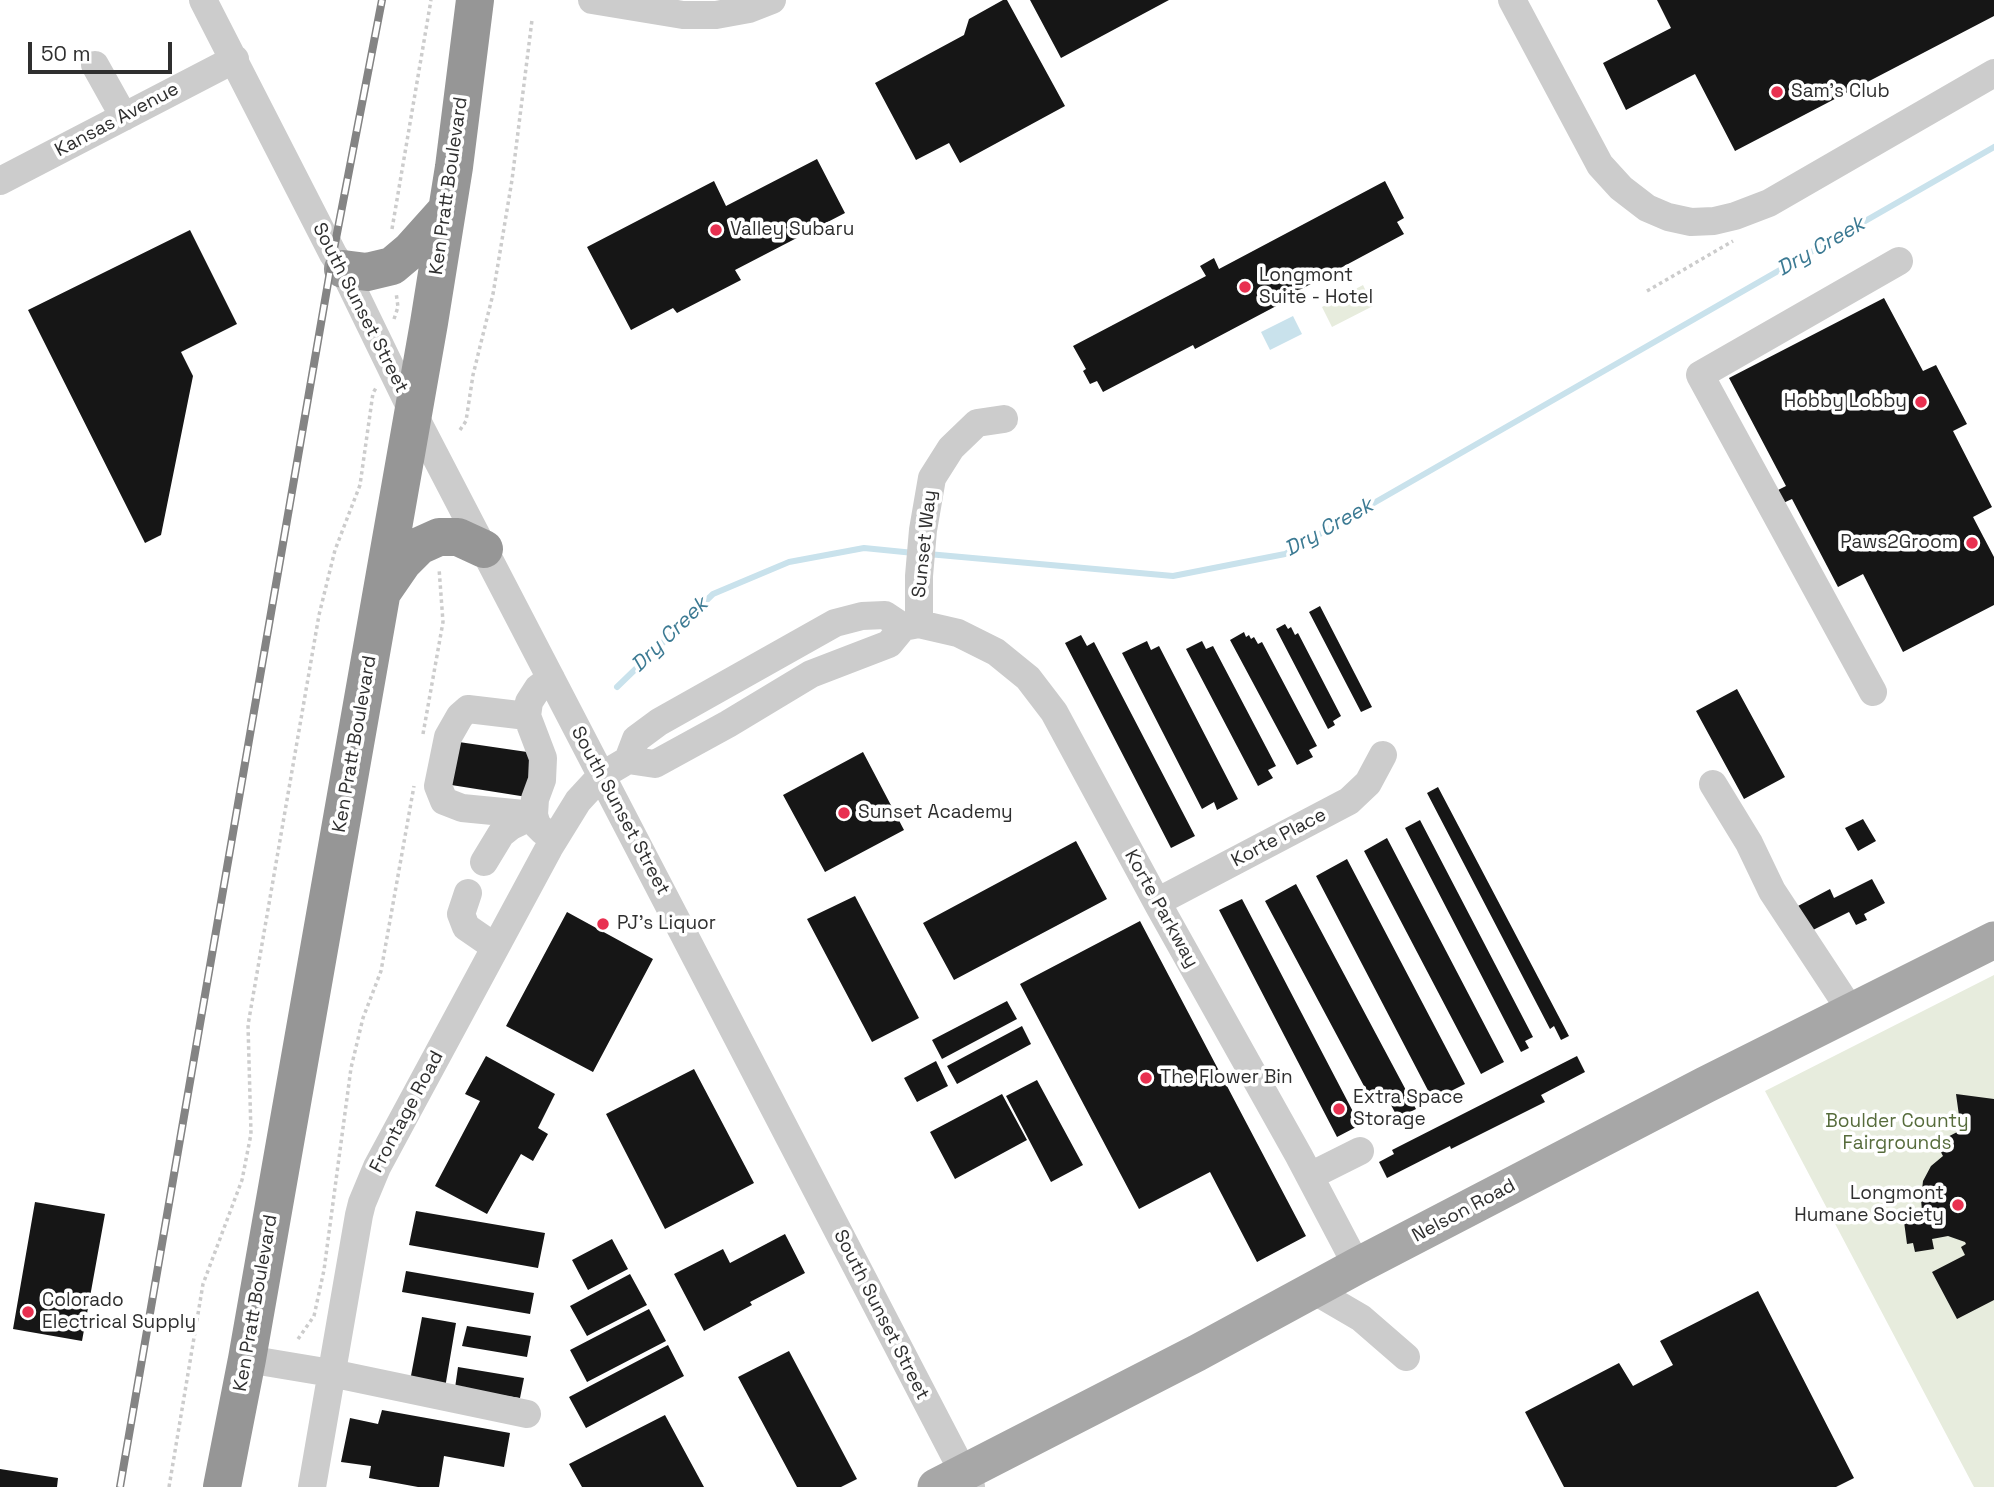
<!DOCTYPE html>
<style>
body{margin:0}
#map{position:relative;width:1994px;height:1487px;overflow:hidden;background:#fff;font-family:"Space Grotesk",sans-serif}
canvas{display:block}
.scale{position:absolute;left:28px;top:42px;width:144px;height:32px;box-sizing:border-box;border:4px solid #2f2f2f;border-top:0;padding-left:9px;font-size:21px;line-height:24px;white-space:nowrap;color:#2f2f2f;-webkit-text-stroke:5px #fff;paint-order:stroke}
</style>
<div id="map">
<canvas width="1994" height="1487"></canvas>
<div class="scale">50 m</div>
</div>
<script>
const context = document.querySelector('canvas').getContext('2d');
context.lineJoin = 'round';
function fillPath(path, color) { context.fillStyle = color; context.fill(path, 'evenodd'); }
const shape = rows => new Path2D(rows.map(r => 'M' + r).join(''));
function stroke(path, color, width, dash) { context.strokeStyle = color; context.lineWidth = width; context.lineCap = dash ? 'butt' : 'round'; context.setLineDash(dash || []); context.stroke(path); }
function label(font, color, halo, rows, align = 'center') {
  context.font = font + ' "Space Grotesk",sans-serif'; context.lineWidth = 7; context.setLineDash([]); context.textBaseline = 'middle'; context.strokeStyle = halo; context.fillStyle = color; for (const [text, x, y, turn = 0] of rows) {
    context.save(); context.translate(x, y); context.rotate((+turn || 0) * Math.PI / 180); context.textAlign = isNaN(turn) ? turn : align; if (halo) context.strokeText(text, 0, 0); context.fillText(text, 0, 0); context.restore();
  }
}
const green = shape([
 [1363,285,1373,306,1332,327,1322,307],
 [1994,975,1994,1487,1974,1487,1765,1091]
]);
const water = shape([
 [1293,316,1302,334,1270,350,1261,332]
]);
const stream = shape([
 [928,554,1173,576,1285,554,1994,147],
 [617,687,713,594,789,562,864,548,914,553]
]);
const building = shape([
 [1003,0,1007,0,1065,106,960,163,949,143,916,160,875,83,964,35,969,19],
 [1030,0,1169,0,1061,58],
 [1657,0,1994,0,1994,16,1735,151,1695,74,1626,110,1603,63,1671,28],
 [817,159,845,213,735,270,741,280,677,313,673,308,631,330,587,247,714,181,726,206],
 [1385,181,1404,218,1397,222,1404,234,1279,301,1280,304,1195,349,1193,345,1103,392,1097,381,1090,384,1083,371,1086,369,1073,346,1206,276,1200,266,1214,258,1219,269],
 [190,230,237,324,181,352,193,376,161,535,145,543,28,310],
 [1884,298,1923,371,1936,365,1967,424,1953,431,1992,507,1973,517,1994,557,1994,605,1903,652,1863,574,1838,587,1792,499,1781,504,1774,492,1786,486,1729,378],
 [1320,606,1372,707,1361,712,1309,612],
 [1285,624,1288,629,1291,627,1295,635,1298,633,1341,716,1333,721,1335,725,1328,729,1276,629],
 [1244,632,1246,637,1249,635,1251,639,1254,637,1258,644,1262,642,1317,746,1309,750,1313,757,1297,765,1230,640],
 [1081,635,1087,646,1094,642,1195,836,1171,848,1065,643],
 [1147,641,1151,650,1159,646,1238,799,1217,810,1214,802,1202,809,1122,653],
 [1202,641,1206,649,1213,646,1276,766,1268,770,1273,778,1258,786,1186,649],
 [1737,689,1785,777,1744,799,1696,711],
 [452,741,534,753,527,797,445,784],
 [863,752,904,830,825,872,783,795],
 [1438,787,1569,1036,1561,1040,1554,1026,1550,1029,1427,793],
 [1863,819,1876,841,1858,851,1845,828],
 [1420,820,1533,1037,1525,1041,1529,1048,1521,1052,1405,828],
 [1387,838,1504,1062,1481,1074,1364,851],
 [1076,841,1107,899,954,980,923,923],
 [1347,859,1465,1084,1433,1100,1316,876],
 [1872,879,1885,903,1864,914,1867,920,1856,925,1849,912,1809,932,1796,907,1830,889,1834,898],
 [1296,884,1416,1109,1398,1118,1385,1094,1372,1101,1265,901],
 [855,896,919,1018,872,1042,807,919],
 [1242,899,1360,1125,1337,1137,1219,910],
 [567,912,653,959,593,1072,506,1026],
 [1140,921,1306,1236,1257,1262,1210,1172,1139,1209,1020,984],
 [1007,1001,1017,1019,942,1059,932,1040],
 [1022,1026,1031,1044,957,1084,947,1066],
 [486,1056,555,1094,538,1128,548,1134,533,1161,521,1154,487,1214,435,1186,480,1101,465,1094],
 [1577,1056,1585,1072,1541,1095,1545,1102,1451,1149,1450,1146,1387,1178,1379,1162,1394,1154,1392,1150],
 [936,1061,948,1086,917,1102,904,1078],
 [694,1069,754,1183,665,1229,606,1114],
 [1037,1080,1083,1165,1051,1182,1006,1096],
 [1002,1094,1027,1140,955,1179,930,1132],
 [1956,1094,1994,1099,1994,1300,1957,1319,1932,1272,1965,1255,1961,1247,1966,1244,1965,1242,1948,1236,1932,1239,1934,1249,1915,1252,1913,1243,1907,1244,1903,1214,1922,1211,1921,1199,1923,1181,1931,1166,1943,1156,1936,1143,1961,1130],
 [35,1202,105,1214,82,1341,13,1329],
 [416,1211,545,1233,538,1268,409,1245],
 [785,1234,805,1273,750,1302,752,1305,704,1331,674,1274,723,1249,730,1263],
 [612,1239,628,1269,588,1290,572,1260],
 [406,1271,534,1293,530,1314,402,1292],
 [630,1274,647,1305,587,1336,570,1306],
 [1758,1291,1854,1478,1836,1487,1564,1487,1525,1412,1619,1363,1633,1386,1673,1365,1660,1341],
 [649,1309,666,1341,587,1382,570,1350],
 [422,1317,456,1323,445,1388,410,1381],
 [467,1326,531,1336,527,1357,462,1346],
 [668,1345,684,1376,586,1428,569,1397],
 [789,1351,857,1479,841,1487,797,1487,738,1377],
 [458,1367,524,1378,520,1398,455,1388],
 [382,1410,510,1433,504,1467,444,1456,439,1487,418,1487,369,1478,371,1466,341,1462,350,1418,378,1424],
 [665,1415,704,1487,582,1487,569,1464],
 [0,1469,58,1478,57,1487,0,1487]
]);
const path = shape([
 [392,229,431,0],
 [1647,291,1733,241],
 [394,319,398,307,396,292],
 [460,430,466,421,473,375,493,294,512,180,532,20],
 [423,734,443,622,439,568],
 [298,1339,314,1316,324,1270,351,1068,363,1018,381,971,414,786],
 [169,1487,203,1284,242,1180,251,1134,248,1025,319,615,335,550,360,485,373,393,376,388]
]);
const minor = shape([
 [203,0,333,254,343,269,413,413,971,1487],
 [592,0,683,15,716,15,749,9,772,0],
 [1512,0,1600,165,1621,188,1647,208,1668,217,1691,222,1714,221,1735,216,1769,203,1994,73],
 [95,65,124,117],
 [0,181,235,59],
 [919,624,919,576,923,530,932,478,951,448,977,423,1004,419],
 [1873,692,1700,375,1899,261],
 [527,716,468,709,460,716,448,737,438,786,444,801,462,808,534,815],
 [628,760,655,764,728,724,811,674,889,644,903,627,919,624,958,633,996,652,1028,678,1054,712,1159,906,1299,1156,1357,1266],
 [1713,784,1749,843,1772,891,1851,1011],
 [543,831,537,825,534,815,535,799,542,780,543,758,527,716,529,702,538,688,551,678],
 [484,862,501,834,511,826,534,815],
 [468,893,461,914,466,927,495,947],
 [1157,902,1349,801,1368,783,1383,755],
 [1310,1176,1360,1151],
 [1313,1290,1361,1318,1406,1357],
 [247,1359,331,1373,527,1414],
 [312,1487,359,1215,362,1203,377,1167,549,848,578,801,601,776,628,760,636,739,659,722,835,623,862,616,885,615,903,627]
]);
const major = shape([
 [936,1487,1197,1353,1357,1266,1705,1085,1994,940]
]);
const highway = shape([
 [343,269,367,272,392,266,411,250,446,211],
 [383,591,403,562,419,546,439,537,458,537,484,549],
 [222,1487,247,1359,429,323,454,167,475,0]
]);
const rail = shape([
 [120,1487,333,254,382,0]
]);
const markers = [
 [1777,92,7,"#e83050"],
 [716,230,7,"#e83050"],
 [1245,287,7,"#e83050"],
 [1921,402,7,"#e83050"],
 [1972,543,7,"#e83050"],
 [844,813,7,"#e83050"],
 [603,924,7,"#e83050"],
 [1146,1078,7,"#e83050"],
 [1339,1109,7,"#e83050"],
 [1958,1205,7,"#e83050"],
 [28,1312,7,"#e83050"]
];
const poiNames = [
 ["Sam's Club",1791,92],
 ["Valley Subaru",730,230],
 ["Longmont",1259,276],
 ["Suite - Hotel",1259,298],
 ["Hobby Lobby",1907,402,"right"],
 ["Paws2Groom",1958,543,"right"],
 ["Sunset Academy",858,813],
 ["PJ's Liquor",617,924],
 ["The Flower Bin",1160,1078],
 ["Extra Space",1353,1098],
 ["Storage",1353,1120],
 ["Longmont",1944,1194,"right"],
 ["Humane Society",1944,1216,"right"],
 ["Colorado",42,1301],
 ["Electrical Supply",42,1323]
];
const streetNames = [
 ["Kansas Avenue",117,120,-28],
 ["Ken Pratt Boulevard",449,186,-82],
 ["South Sunset Street",360,308,63],
 ["Sunset Way",925,544,-84],
 ["Ken Pratt Boulevard",355,744,-80],
 ["South Sunset Street",620,811,62],
 ["Korte Place",1279,838,-28],
 ["Korte Parkway",1161,909,61],
 ["Frontage Road",407,1112,-62],
 ["Nelson Road",1464,1211,-28],
 ["Ken Pratt Boulevard",256,1303,-80],
 ["South Sunset Street",881,1315,63]
];
const parkNames = [
 ["Boulder County",1897,1122],
 ["Fairgrounds",1897,1144]
];
const waterNames = [
 ["Dry Creek",1821,247,-30],
 ["Dry Creek",1329,528,-29],
 ["Dry Creek",670,635,-44]
];
fillPath(green, '#e7ecdd');
fillPath(water, '#c9e2ec');
stroke(stream, '#c9e2ec', 6);
fillPath(building, '#161616');
stroke(path, '#ccc', 3.5, [3.5, 3.5]);
stroke(minor, '#ccc', 28);
stroke(major, '#a7a7a7', 37);
stroke(highway, '#969696', 38);
stroke(rail, '#848484', 8);
stroke(rail, '#fff', 5, [16]);
for (const [x, y, r, color] of markers) { const dot = new Path2D(); dot.arc(x, y, r, 0, 2 * Math.PI); context.fillStyle = color; context.fill(dot); stroke(dot, '#fff', 2.5); }
label('19px', '#2f2f2f', '#fff', poiNames, 'left');
label('19px', '#2f2f2f', '#fff', streetNames);
label('19px', '#576c3c', '#fff', parkNames);
label('italic 21px', '#3c7a93', '#fff', waterNames);
</script>
